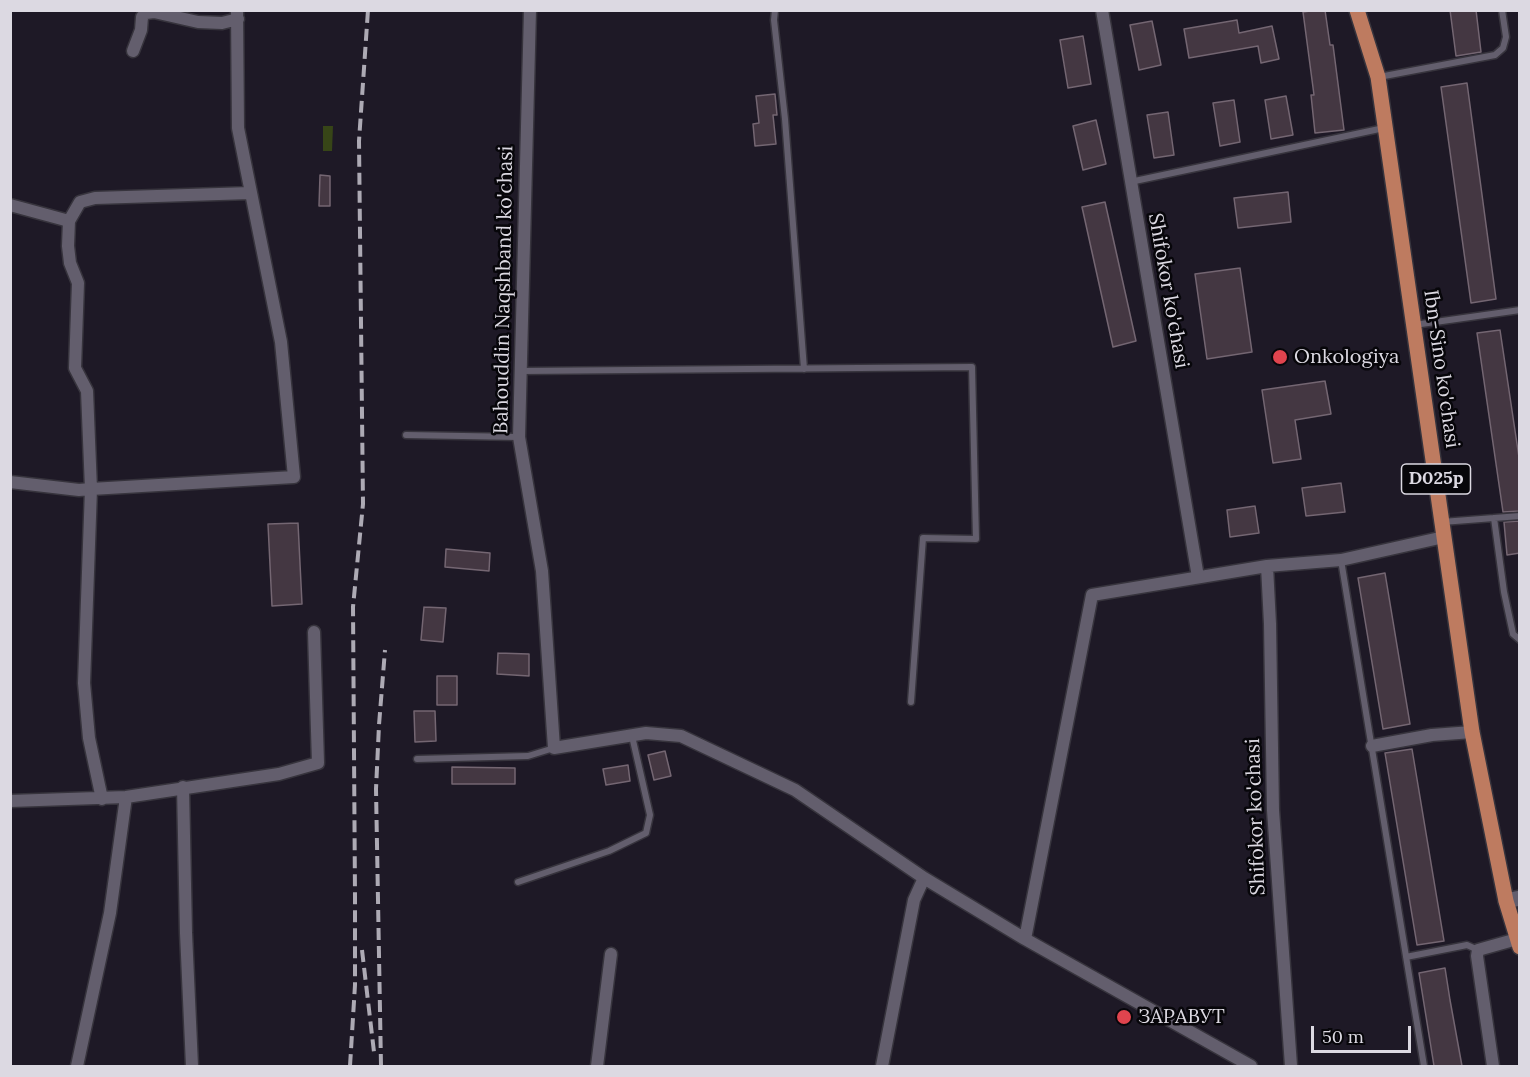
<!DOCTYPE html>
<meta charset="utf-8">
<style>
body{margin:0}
#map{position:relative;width:1530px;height:1077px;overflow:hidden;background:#1e1926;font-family:Lora,serif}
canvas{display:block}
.frame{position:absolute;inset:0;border:12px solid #dcd9e2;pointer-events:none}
.scale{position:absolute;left:1311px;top:1026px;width:100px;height:27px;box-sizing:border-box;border:3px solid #dcd9e2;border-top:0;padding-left:8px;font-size:18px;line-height:21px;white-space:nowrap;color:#dcd9e2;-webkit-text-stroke:4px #07060a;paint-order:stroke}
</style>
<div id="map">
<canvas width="1530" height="1077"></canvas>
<div class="frame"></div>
<div class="scale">50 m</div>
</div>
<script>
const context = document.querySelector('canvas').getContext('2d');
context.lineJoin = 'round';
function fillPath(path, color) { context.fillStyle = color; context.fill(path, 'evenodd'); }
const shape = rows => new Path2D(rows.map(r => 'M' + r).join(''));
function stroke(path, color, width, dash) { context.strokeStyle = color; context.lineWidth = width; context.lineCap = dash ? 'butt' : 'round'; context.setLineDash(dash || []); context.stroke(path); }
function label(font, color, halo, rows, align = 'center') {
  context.font = font + ' Lora,serif'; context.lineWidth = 5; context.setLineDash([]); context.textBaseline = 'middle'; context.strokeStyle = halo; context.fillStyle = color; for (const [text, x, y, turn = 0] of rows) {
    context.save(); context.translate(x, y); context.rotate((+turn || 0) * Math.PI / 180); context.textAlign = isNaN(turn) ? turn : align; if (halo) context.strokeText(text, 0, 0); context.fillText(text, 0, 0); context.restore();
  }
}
const green = shape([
 [323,126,333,126,332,151,323,151]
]);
const building = shape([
 [1317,10,1325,10,1330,45,1333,45,1344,130,1315,133,1311,95,1314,95,1303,12,1317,10],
 [1450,10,1476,10,1481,52,1456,56,1450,10],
 [1237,20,1239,33,1272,26,1279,59,1261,63,1258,46,1189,58,1184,29,1237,20],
 [1152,21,1161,65,1139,70,1130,25,1152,21],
 [1083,36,1091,84,1068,88,1060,40,1083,36],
 [1467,83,1496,299,1471,303,1441,87,1467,83],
 [775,94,777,115,773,115,776,144,755,146,753,124,759,123,756,96,775,94],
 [1286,96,1293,135,1271,139,1265,100,1286,96],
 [1234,100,1240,142,1220,146,1213,103,1234,100],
 [1168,112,1174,155,1154,158,1147,115,1168,112],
 [1096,120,1106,164,1083,170,1073,126,1096,120],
 [320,175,330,176,330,206,319,206,320,175],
 [1288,192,1291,222,1238,228,1234,198,1288,192],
 [1105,202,1136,341,1113,347,1082,207,1105,202],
 [1240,268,1252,352,1207,359,1195,274,1240,268],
 [1500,330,1520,464,1520,511,1503,512,1477,333,1500,330],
 [1325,381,1331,414,1295,420,1301,459,1273,463,1262,390,1325,381],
 [1341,483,1345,512,1306,516,1302,488,1341,483],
 [1255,506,1259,533,1230,537,1227,510,1255,506],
 [1520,521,1520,553,1507,555,1504,522,1520,521],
 [298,523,302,604,272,606,268,524,298,523],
 [446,549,490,553,489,571,445,567,446,549],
 [1385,573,1410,724,1383,729,1358,578,1385,573],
 [424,607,446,608,443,642,421,640,424,607],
 [498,653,529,654,529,676,497,674,498,653],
 [437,676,457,676,457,705,437,705,437,676],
 [414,711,435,711,436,741,415,742,414,711],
 [1412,749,1444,941,1417,945,1385,753,1412,749],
 [665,751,671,776,654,780,648,755,665,751],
 [628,765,630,781,606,785,603,769,628,765],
 [452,767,515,768,515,784,452,784,452,767],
 [1445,968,1450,1000,1462,1066,1434,1066,1419,973,1445,968]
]);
const lane = shape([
 [775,10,774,20,785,119,804,369],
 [1379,77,1495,55,1503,48,1506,37,1502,10],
 [1130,182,1384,128],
 [1414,325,1520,310],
 [521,371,972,367,976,539,923,538,911,702],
 [406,435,519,437],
 [1494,518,1504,592,1513,634,1520,640],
 [1442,522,1520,516],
 [1341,560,1424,1066],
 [417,759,528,756,554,748],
 [518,882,609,851,646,833,650,815,632,736],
 [1406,957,1467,945,1478,950]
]);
const street = shape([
 [530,10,519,437,542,571,554,748,646,733,681,736,795,790,924,878,1025,939,1251,1066],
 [1102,10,1198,577],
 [133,51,141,30,142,17,146,13,154,12,198,22,222,23,238,19],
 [10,205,69,221],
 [10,482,79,490,91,489,87,391,75,368,78,283,70,263,68,246,69,221,80,202,95,198,250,193],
 [1267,566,1270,624,1273,810,1291,1066],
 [1372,746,1432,735,1472,732],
 [183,787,186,933,192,1066],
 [102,799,89,738,84,683,91,489,294,477,281,342,238,128,237,10],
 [10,801,126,797,279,774,318,763,314,632],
 [1025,939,1092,595,1267,566,1341,560,1444,537],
 [77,1066,110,913,126,797],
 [597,1066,611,954],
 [882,1066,914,900,924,878],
 [1493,1066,1477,956,1478,950,1517,939]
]);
const secondary = shape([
 [1506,901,1520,898]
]);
const primary = shape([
 [1357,10,1378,77,1472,732,1506,901,1520,947]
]);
const rail = shape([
 [362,950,374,1052],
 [350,1066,355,985,355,896,353,607,363,504,359,141,368,10],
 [381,1066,376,789,379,725,385,650]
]);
const markers = [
 [1280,357,8,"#e0444e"],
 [1124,1017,8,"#e0444e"]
];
const shields = [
 [1436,479,69]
];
const shieldNames = [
 ["D025p",1436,479]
];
const streetNames = [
 ["Bahouddin Naqshband ko'chasi",504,290,-89],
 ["Shifokor ko'chasi",1168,291,80],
 ["Ibn-Sino ko'chasi",1441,369,82],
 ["Shifokor ko'chasi",1256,817,-92]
];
const poiNames = [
 ["Onkologiya",1294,357],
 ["ЗАРАВУТ",1138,1017]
];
fillPath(green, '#374517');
fillPath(building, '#443742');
stroke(building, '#746672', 1.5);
stroke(lane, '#37343d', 9);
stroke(street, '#37343d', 15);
stroke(secondary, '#37343d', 18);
stroke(primary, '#37343d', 18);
stroke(lane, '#635e6d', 6);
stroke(street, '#635e6d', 12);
stroke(secondary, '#635e6d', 15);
stroke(primary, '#be7b60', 15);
stroke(rail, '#adaab4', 4, [12, 6]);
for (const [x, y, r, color] of markers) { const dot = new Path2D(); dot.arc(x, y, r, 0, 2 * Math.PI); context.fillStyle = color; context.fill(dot); stroke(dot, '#07060a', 2); }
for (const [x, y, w] of shields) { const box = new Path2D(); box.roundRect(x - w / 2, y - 15, w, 30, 4.5); context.fillStyle = '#07060a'; context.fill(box); stroke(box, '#dcd9e2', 1.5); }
label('bold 18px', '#dcd9e2', null, shieldNames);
label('20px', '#dcd9e2', '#07060a', streetNames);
label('20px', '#dcd9e2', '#07060a', poiNames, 'left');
</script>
